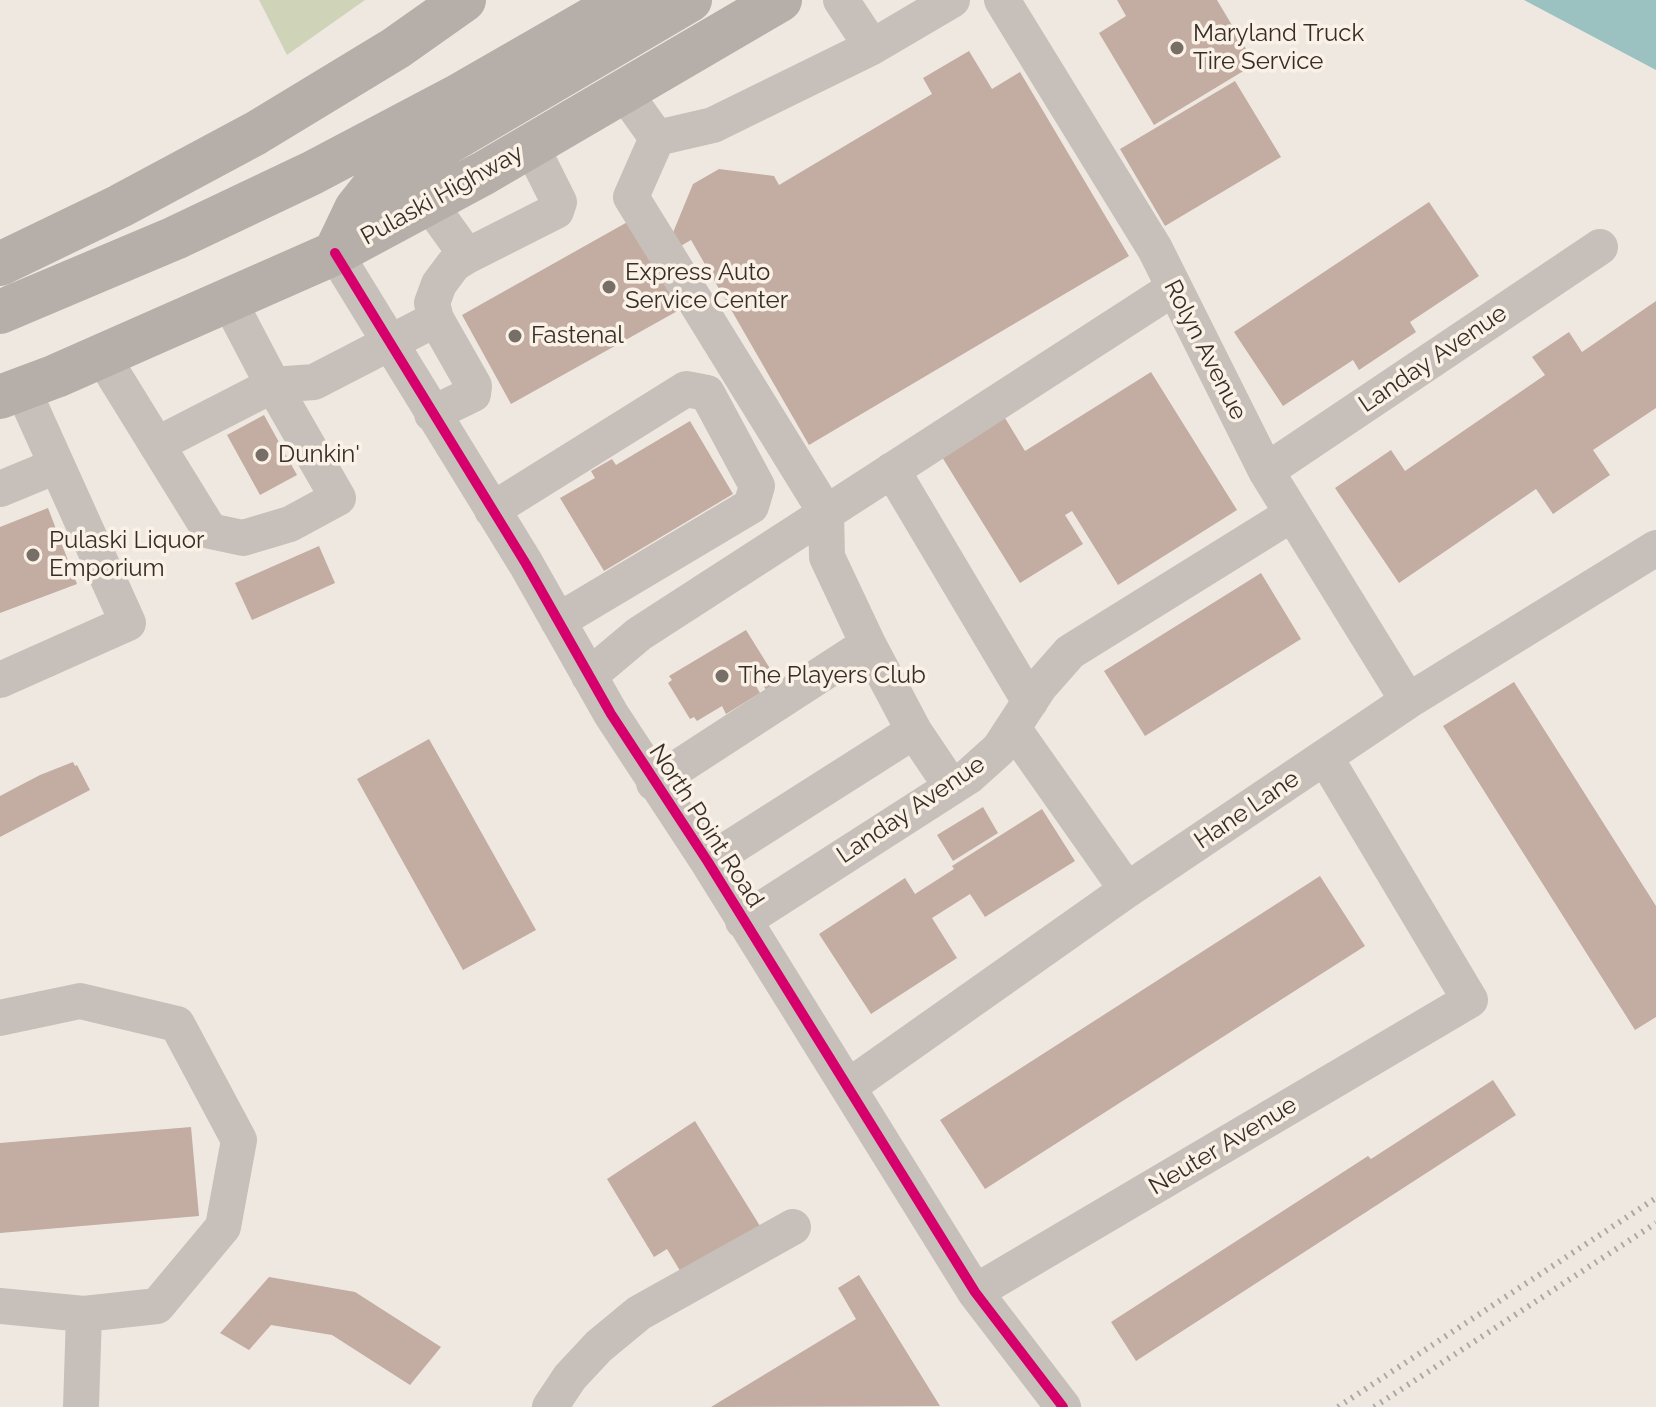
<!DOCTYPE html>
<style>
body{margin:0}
canvas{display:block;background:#eee8e1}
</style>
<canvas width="1656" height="1407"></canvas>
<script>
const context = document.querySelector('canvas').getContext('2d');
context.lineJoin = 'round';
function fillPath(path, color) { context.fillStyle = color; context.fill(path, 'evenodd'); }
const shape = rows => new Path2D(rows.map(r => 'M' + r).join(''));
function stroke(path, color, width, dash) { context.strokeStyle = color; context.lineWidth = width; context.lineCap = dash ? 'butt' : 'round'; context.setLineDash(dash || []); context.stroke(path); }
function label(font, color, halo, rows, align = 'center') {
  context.font = font + ' Raleway,sans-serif'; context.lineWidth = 7; context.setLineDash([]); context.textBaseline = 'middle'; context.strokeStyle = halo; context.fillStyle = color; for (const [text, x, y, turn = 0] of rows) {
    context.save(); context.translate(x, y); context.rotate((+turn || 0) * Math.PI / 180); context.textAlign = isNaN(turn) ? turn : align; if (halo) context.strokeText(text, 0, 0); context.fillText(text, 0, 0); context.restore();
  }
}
const green = shape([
 [259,0,365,0,287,55]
]);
const water = shape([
 [1524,0,1656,0,1656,70]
]);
const building = shape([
 [1117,0,1217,0,1255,64,1154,125,1099,33,1126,16],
 [969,51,992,89,1020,72,1129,256,809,445,691,240,679,247,672,235,693,184,719,169,774,176,779,185,932,94,923,78],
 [1235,81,1281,157,1165,226,1120,149],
 [1429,202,1479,276,1410,322,1416,332,1359,370,1353,360,1283,406,1234,332],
 [631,220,681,309,511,404,462,315],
 [1656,301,1656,408,1593,450,1610,475,1553,514,1536,489,1399,583,1335,488,1391,450,1405,471,1545,375,1532,357,1569,332,1582,352],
 [1151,372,1237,510,1118,585,1072,511,1065,515,1083,544,1020,583,942,457,1005,418,1025,451],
 [264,415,297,475,260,495,227,435],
 [690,421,733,494,604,571,560,498,595,478,591,471,612,459,616,465],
 [48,508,77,584,0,613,0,527],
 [319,546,335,583,252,620,235,583],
 [1261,573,1301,639,1145,736,1104,671],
 [746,630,774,675,776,684,766,690,762,683,756,686,760,693,726,714,722,706,697,721,694,717,690,719,668,683,672,680,669,676],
 [1514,682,1656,906,1656,1017,1635,1030,1443,726],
 [429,739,536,930,463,970,357,779],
 [73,762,75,766,77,765,90,790,0,837,0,796,40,775],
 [983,807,998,833,953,861,937,835],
 [1042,809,1075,861,985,917,970,894,932,918,957,958,871,1014,819,934,905,878,915,894,954,869,952,866],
 [1320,876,1365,946,985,1189,940,1120],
 [1493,1080,1516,1115,1136,1361,1111,1322,1368,1156,1371,1159],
 [695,1121,760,1226,682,1274,667,1249,654,1257,607,1179],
 [191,1127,199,1216,0,1233,0,1143],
 [859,1275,940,1406,711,1407,856,1319,838,1288],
 [269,1277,355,1292,441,1347,410,1385,332,1335,271,1325,249,1350,220,1333]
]);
const minor = shape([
 [841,0,872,47,952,0],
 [1002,0,1155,249,1266,471,1408,701],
 [624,92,657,138,631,197,826,513,827,557,868,644],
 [657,138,713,125,872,47],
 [429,203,467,256,556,211,559,202,531,146],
 [335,253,526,564,611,714,708,862,975,1292,1063,1407],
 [436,319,432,303,439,284,454,264,467,256],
 [102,356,210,531,243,538,290,524,338,498,273,385,229,301],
 [158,444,273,385,314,382,436,319,474,386,473,394,432,414],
 [892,470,1030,702],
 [1266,471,1600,247],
 [0,489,56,466],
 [492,510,686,389,707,393,757,486,751,506,558,621],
 [589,676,639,634,1174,288],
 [0,680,128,623,22,388],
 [1013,728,1127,890],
 [654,783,868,644,914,731,951,786],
 [708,862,914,731],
 [743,921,969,776,999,749,1040,686,1070,652,1292,514],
 [0,1018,80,1001,177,1024,239,1140,223,1227,157,1306,84,1314,0,1306],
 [848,1087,1127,890,1408,701,1656,548],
 [975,1292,1470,1000,1325,757],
 [81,1407,84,1314],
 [550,1407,570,1377,599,1346,639,1313,793,1227]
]);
const major = shape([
 [335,253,356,209,375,185,690,0],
 [0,264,120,206,256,133,396,48,464,0],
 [0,312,175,238,312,173,456,97,625,0],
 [0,397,56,376,335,253,484,173,780,0]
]);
const rail = shape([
 [1338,1407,1656,1198],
 [1374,1407,1656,1223]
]);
const cycleway = shape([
 [335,253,526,564,611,714,708,862,975,1292,1063,1407]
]);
const markers = [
 [1177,48,8,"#786e68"],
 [609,287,8,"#786e68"],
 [515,336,8,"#786e68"],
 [262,455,8,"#786e68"],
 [33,555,8,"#786e68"],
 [722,676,8,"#786e68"]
];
const poiNames = [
 ["Maryland Truck",1193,34],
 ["Tire Service",1193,62],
 ["Express Auto",625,273],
 ["Service Center",625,301],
 ["Fastenal",531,336],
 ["Dunkin'",278,455],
 ["Pulaski Liquor",49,541],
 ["Emporium",49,569],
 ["The Players Club",738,676]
];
const streetNames = [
 ["Pulaski Highway",442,195,-29],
 ["Rolyn Avenue",1205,350,63],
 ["Landay Avenue",1433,359,-34],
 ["Landay Avenue",911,810,-34],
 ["Hane Lane",1247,810,-34],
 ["North Point Road",706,826,57],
 ["Neuter Avenue",1223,1146,-31]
];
fillPath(green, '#cfd4b9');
fillPath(water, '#9bc1c1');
fillPath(building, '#c3aca1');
stroke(minor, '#c7c0ba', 36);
stroke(major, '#b6aea8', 44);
stroke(rail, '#aea8a4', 6, [2, 6]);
stroke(cycleway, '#d6006c', 10);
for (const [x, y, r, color] of markers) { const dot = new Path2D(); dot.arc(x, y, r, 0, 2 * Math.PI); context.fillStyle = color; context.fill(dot); stroke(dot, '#fbf2e7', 3); }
label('24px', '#382d27', '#fbf2e7', poiNames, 'left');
label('24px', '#382d27', '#fbf2e7', streetNames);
</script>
